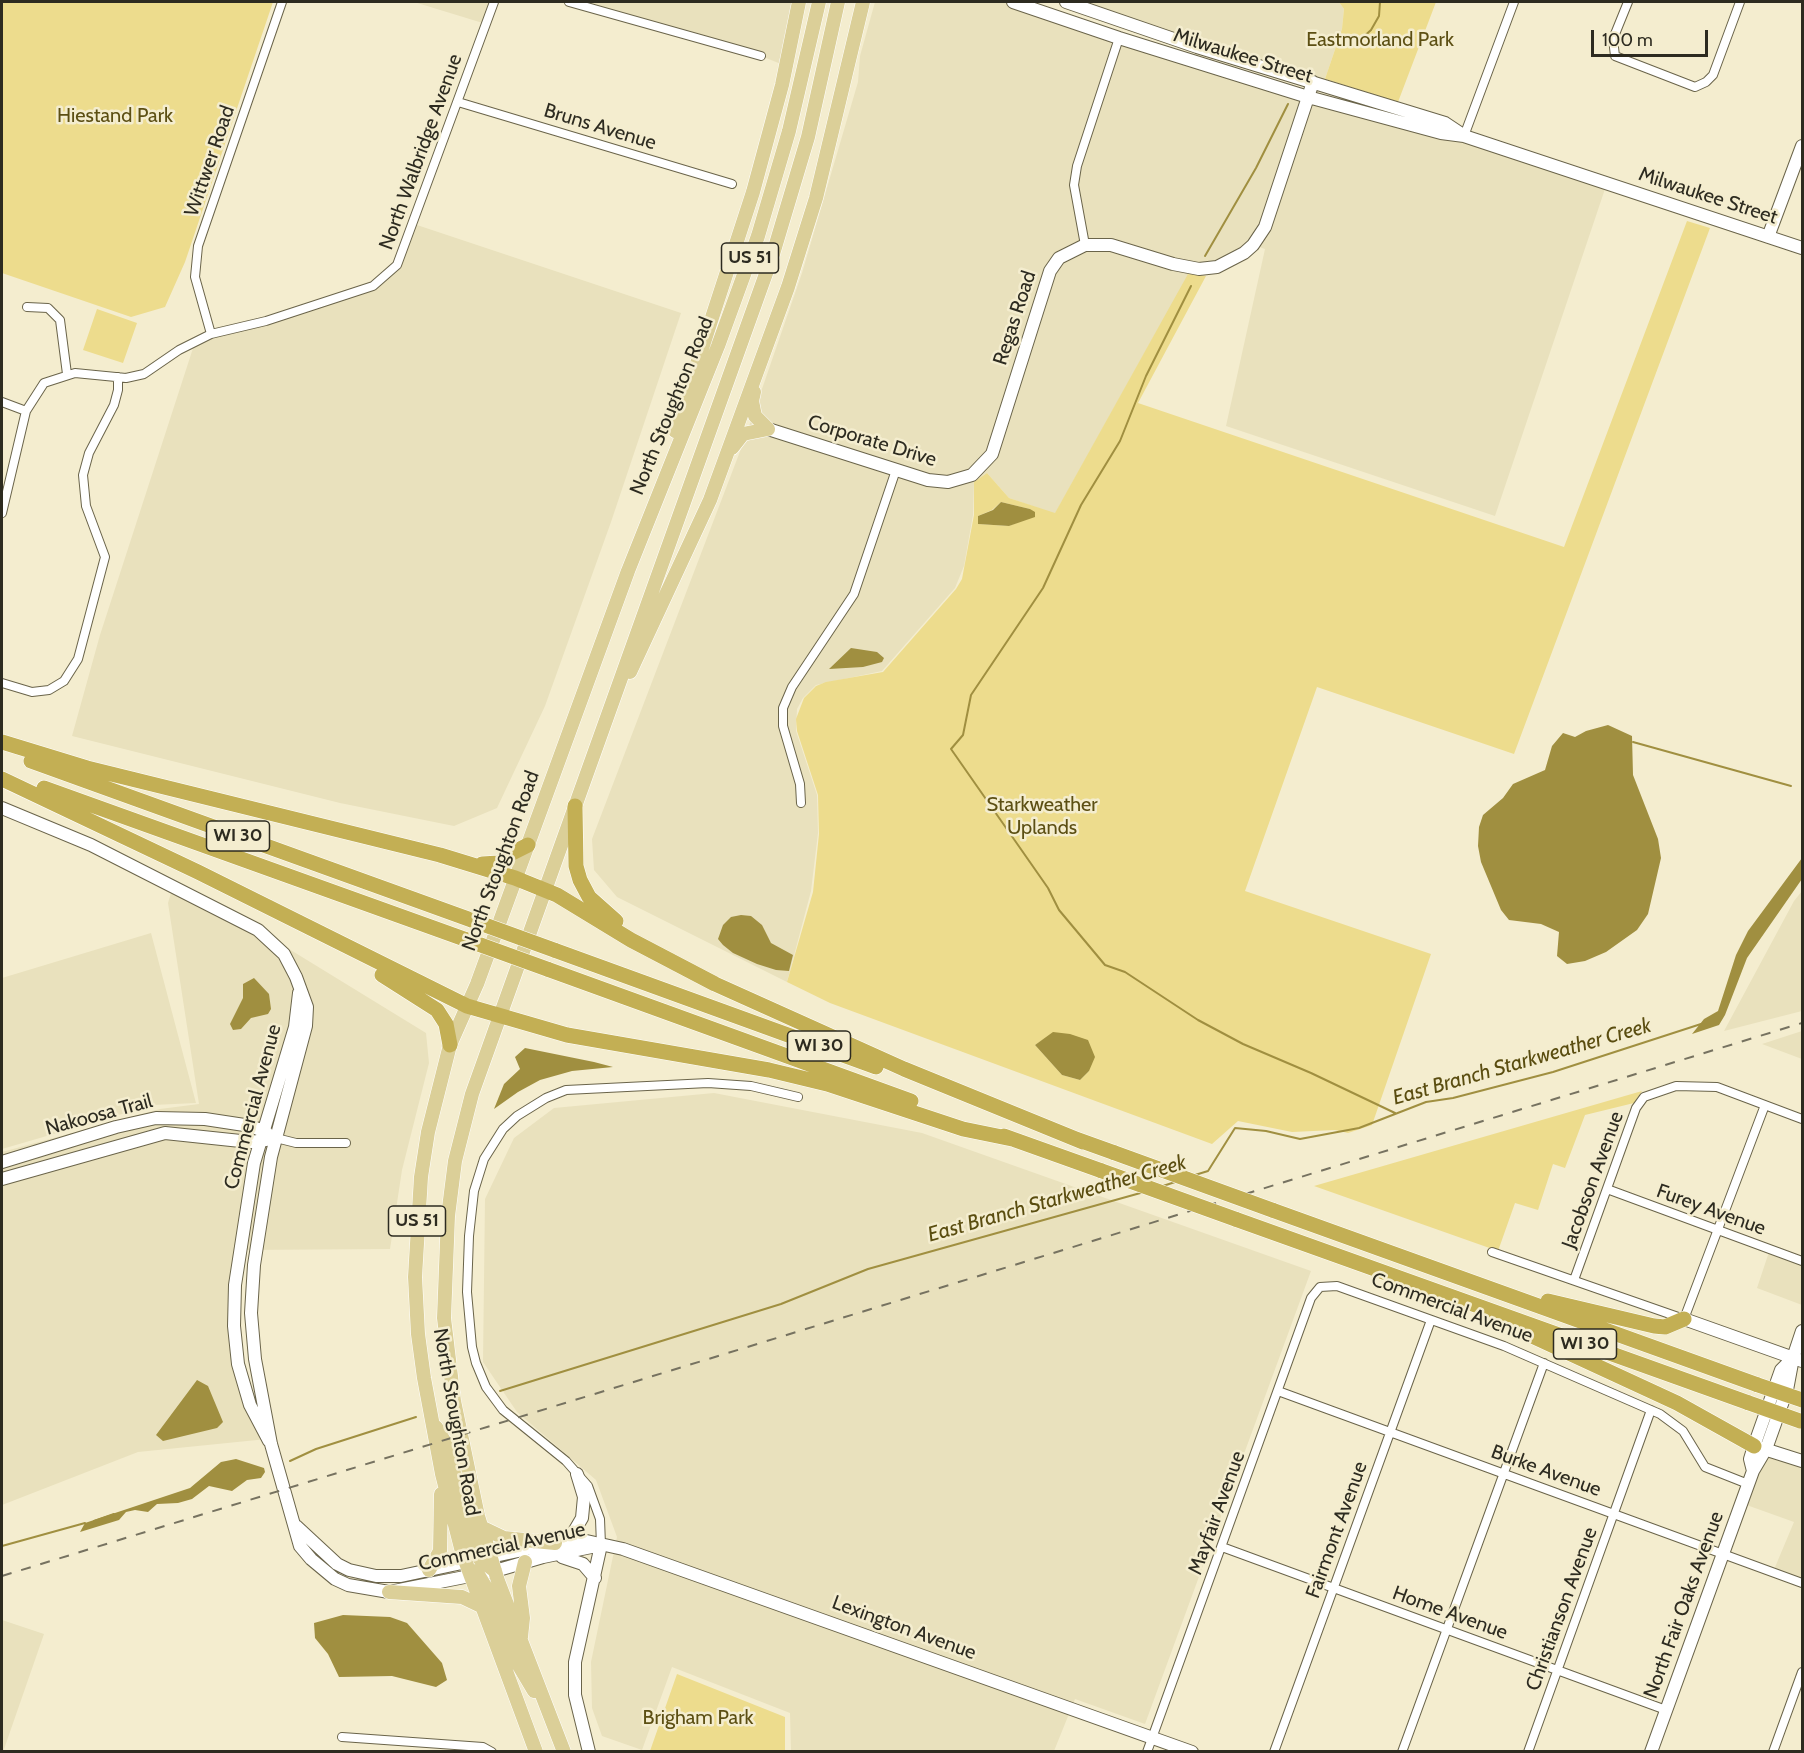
<!DOCTYPE html>
<style>
body{margin:0}
#map{position:relative;width:1804px;height:1753px;overflow:hidden;background:#f4edcf;font-family:Cabin,sans-serif}
canvas{display:block}
.frame{position:absolute;inset:0;border:3px solid #2d2b20;pointer-events:none}
.scale{position:absolute;left:1591px;top:30px;width:117px;height:27px;box-sizing:border-box;border:3px solid #2d2b20;border-top:0;padding-left:8px;font-size:18px;line-height:21px;white-space:nowrap;color:#2d2b20;-webkit-text-stroke:4px #f4edcf;paint-order:stroke}
</style>
<div id="map">
<canvas width="1804" height="1753"></canvas>
<div class="frame"></div>
<div class="scale">100 m</div>
</div>
<script>
const context = document.querySelector('canvas').getContext('2d');
context.lineJoin = 'round';
function fillPath(path, color) { context.fillStyle = color; context.fill(path, 'evenodd'); }
const shape = rows => new Path2D(rows.map(r => 'M' + r).join(''));
function stroke(path, color, width, dash) { context.strokeStyle = color; context.lineWidth = width; context.lineCap = dash ? 'butt' : 'round'; context.setLineDash(dash || []); context.stroke(path); }
function label(font, color, halo, rows, align = 'center') {
  context.font = font + ' Cabin,sans-serif'; context.lineWidth = 5; context.setLineDash([]); context.textBaseline = 'middle'; context.strokeStyle = halo; context.fillStyle = color; for (const [text, x, y, turn = 0] of rows) {
    context.save(); context.translate(x, y); context.rotate((+turn || 0) * Math.PI / 180); context.textAlign = isNaN(turn) ? turn : align; if (halo) context.strokeText(text, 0, 0); context.fillText(text, 0, 0); context.restore();
  }
}
const built = shape([
 [414,2,494,2,486,24],
 [569,2,799,2,786,66,761,56],
 [875,2,1013,2,1607,183,1495,516,1226,426,1265,249,1253,245,1199,269,1158,329,1055,514,1009,498,987,473,974,482,973,515,964,566,955,588,882,671,816,685,803,698,797,709,796,731,817,795,818,833,811,891,787,982,617,897,594,870,592,839,744,441,802,273,858,82,860,56],
 [1068,2,1339,2,1344,9,1342,29,1325,79,1313,82],
 [414,224,681,313,611,522,545,706,497,808,454,826,340,803,72,736,100,635,195,342,365,289,397,265],
 [173,886,258,930,426,1033,429,1063,402,1170,390,1249,239,1250,235,1345,267,1439,138,1452,2,1505,2,1152,160,1109,199,1104,168,903],
 [1802,891,1802,1011,1724,1031,1794,901],
 [151,933,196,1103,153,1105,2,1149,2,978],
 [1802,1031,1802,1059,1762,1044],
 [714,1093,922,1133,1311,1271,1145,1724,1075,1699,1054,1751,791,1751,790,1713,672,1667,642,1750,602,1736,592,1708,591,1662,617,1537,596,1480,517,1412,483,1362,485,1199,514,1138,554,1108],
 [1770,1249,1802,1261,1802,1305,1757,1288],
 [1766,1449,1802,1461,1802,1583,1773,1572,1794,1522,1741,1503],
 [2,1620,44,1634,3,1752,2,1751]
]);
const green = shape([
 [2,2,273,2,185,262,165,307,131,317,2,273],
 [1339,2,1436,2,1398,102,1325,79,1342,29,1344,9],
 [1687,221,1710,228,1514,754,1317,687,1245,891,1431,954,1372,1125,1348,1133,1335,1130,1292,1132,1238,1121,1212,1144,830,1003,787,982,813,892,819,834,818,795,797,731,796,719,804,698,816,686,826,682,883,672,956,589,962,579,974,515,974,482,987,473,1009,498,1055,513,1188,274,1206,276,1138,403,1564,547],
 [1001,502,1030,509,1035,515,1009,526,978,524,978,516,992,510],
 [1044,1039,1089,1071,1080,1080,1062,1075,1035,1045],
 [97,309,137,323,123,363,83,350],
 [1642,1091,1634,1103,1585,1115,1565,1168,1553,1164,1538,1210,1515,1203,1498,1251,1314,1186],
 [677,1674,785,1717,785,1751,650,1751]
]);
const water = shape([
 [1001,502,1030,509,1035,512,1035,517,1009,526,978,524,978,516,993,510],
 [851,648,877,652,884,658,882,662,863,667,829,669],
 [1608,725,1632,736,1633,775,1658,839,1661,858,1648,914,1637,930,1606,952,1585,961,1567,964,1557,956,1559,932,1541,924,1509,920,1501,910,1481,862,1478,846,1479,827,1483,815,1503,798,1513,784,1545,770,1552,746,1563,733,1575,737,1586,731],
 [1802,858,1802,879,1747,958,1725,1015,1719,1025,1692,1034,1704,1019,1718,1011,1736,955,1748,931],
 [741,915,751,916,762,925,771,943,793,955,789,971,776,970,757,964,733,953,723,945,718,939,723,925,731,917],
 [254,978,269,994,271,1009,268,1014,251,1018,241,1029,233,1030,230,1024,243,998,243,984],
 [1053,1032,1070,1034,1088,1040,1095,1057,1089,1071,1080,1080,1062,1075,1035,1045],
 [525,1048,594,1062,613,1067,572,1071,540,1080,518,1092,494,1109,504,1084,520,1069,515,1057],
 [197,1380,208,1386,223,1422,217,1428,163,1441,156,1435],
 [236,1459,264,1468,265,1472,261,1478,247,1480,232,1491,209,1486,192,1499,178,1503,157,1504,148,1512,135,1510,126,1512,119,1520,80,1532,85,1523,190,1488,221,1462],
 [343,1615,390,1617,407,1623,442,1663,447,1680,436,1687,392,1676,339,1677,328,1654,315,1638,314,1623]
]);
const stream = shape([
 [1355,42,1360,40,1371,30,1379,16,1380,2],
 [1205,256,1256,168,1288,104],
 [1191,286,1146,376,1120,441,1081,505,1043,588,971,695,963,735,951,749,1048,888,1059,910,1105,965,1125,972,1198,1020,1243,1044,1311,1073,1395,1113],
 [1633,742,1791,786],
 [1195,1175,1208,1171,1235,1128,1266,1131,1300,1139,1359,1128,1426,1102,1453,1098,1553,1072,1701,1024],
 [1163,1186,1175,1182],
 [500,1391,781,1304,868,1269,1144,1192],
 [290,1461,316,1449,416,1417],
 [94,1521,114,1514],
 [2,1546,85,1523]
]);
const street = shape([
 [569,2,761,56],
 [1628,2,1613,39,1615,56,1695,87,1706,82,1713,75,1740,2],
 [458,102,732,184],
 [1464,136,1514,2],
 [1085,245,1074,185,1077,166,1119,38],
 [27,307,48,308,60,320,67,374],
 [211,334,195,277,198,246,282,2],
 [2,402,26,411],
 [2,513,26,411,44,383,75,373,126,378,144,374,179,350,211,334,266,321,373,286,397,265,494,2],
 [2,683,32,692,49,690,64,681,78,659,105,557,86,506,83,475,89,453,114,405,118,390,118,377],
 [801,803,800,784,783,726,783,708,792,687,854,594,896,470],
 [276,1138,296,1143,346,1143],
 [1607,1189,1802,1261],
 [1492,1252,1684,1319,1765,1105],
 [1574,1280,1636,1108,1644,1097,1676,1086,1717,1087,1802,1119],
 [1278,1391,1802,1583],
 [601,1545,600,1519,588,1486,566,1461,503,1410,486,1387,476,1363,472,1347,467,1292,469,1236,474,1191,484,1159,503,1129,517,1116,546,1098,566,1090,708,1083,751,1086,798,1097],
 [1222,1547,1666,1710],
 [342,1737,483,1747,492,1752],
 [1147,1752,1311,1298,1320,1287,1337,1286,1504,1346,1660,1414,1683,1431,1705,1467,1748,1484],
 [1274,1752,1431,1320],
 [1402,1752,1544,1363],
 [1528,1752,1651,1410],
 [1773,1752,1802,1672]
]);
const secondary = shape([
 [1013,2,1119,38,1308,97,1441,133,1464,136,1802,248],
 [1066,2,1197,47,1445,123,1463,135],
 [1768,237,1802,146],
 [768,429,928,480,948,482,972,475,992,454,1050,271,1059,258,1085,245,1111,245,1173,264,1199,269,1217,267,1244,253,1253,245,1265,227,1313,82],
 [2,808,91,845,258,930,284,954,296,977,307,1007,306,1026,271,1157,254,1265,251,1313,255,1359,271,1444,300,1546,311,1559,335,1579,348,1585,389,1592,495,1571,543,1557,601,1545],
 [2,1162,116,1127,156,1118,205,1119,251,1126,267,1133],
 [2,1179,165,1133,250,1142,266,1140],
 [1684,1319,1802,1361],
 [269,1441,250,1405,238,1364,234,1326,235,1285,254,1163,295,1027,299,993],
 [1761,1448,1802,1461],
 [1753,1471,1750,1459,1754,1446,1781,1370,1793,1358],
 [296,1526,337,1564,349,1570,376,1576,401,1576,570,1540,582,1540,623,1549,1192,1752],
 [563,1541,572,1535,582,1518,584,1497,577,1474],
 [562,1557,583,1564,595,1578],
 [589,1752,575,1695,575,1662,601,1545],
 [1651,1752,1753,1471,1766,1449,1787,1390,1793,1358,1802,1331]
]);
const primary = shape([
 [754,392,752,401,755,416,768,429],
 [675,431,753,192,782,85,799,2],
 [732,448,743,434,768,429],
 [630,672,710,500,788,287,816,198,863,2],
 [436,1427,446,1444,475,1549,480,1559,495,1571],
 [481,1527,504,1538,555,1543],
 [429,1570,440,1551,441,1494],
 [476,1571,488,1591,515,1659,534,1691],
 [389,1592,462,1597,483,1607],
 [521,1637,523,1618,519,1586,525,1562],
 [536,1752,462,1552,442,1474,424,1378,418,1334,415,1277,421,1177,428,1132,450,1045,477,984,628,571,718,346,758,236,789,131,819,2],
 [564,1752,498,1581,478,1516,454,1401,444,1318,448,1216,455,1161,472,1094,773,254,808,137,838,2]
]);
const highway = shape([
 [2,742,87,768,440,855,515,878,557,895,631,940,715,984,904,1069,1083,1142],
 [31,761,474,921],
 [2,779,198,872,467,1006,567,1035,769,1070,827,1084,963,1129,1012,1139],
 [44,788,467,940],
 [575,806,576,866,580,880,589,897,616,921],
 [482,864,499,863,510,854,528,845],
 [554,950,876,1067],
 [547,969,911,1101],
 [382,975,437,1010,446,1024,450,1045],
 [1004,1136,1102,1171],
 [1076,1139,1115,1153],
 [1272,1210,1758,1385],
 [1235,1219,1749,1403],
 [1548,1301,1654,1326,1665,1327,1684,1319],
 [1519,1330,1677,1403,1754,1446]
]);
const rail = shape([
 [2,1576,1802,1023]
]);
const highwayBridge = shape([
 [474,921,554,950],
 [467,940,547,969],
 [1115,1153,1272,1210],
 [1102,1171,1235,1219],
 [1758,1385,1802,1400],
 [1749,1403,1800,1421]
]);
const shields = [
 [750,258,57],
 [238,836,63],
 [819,1046,63],
 [417,1221,57],
 [1585,1344,63]
];
const shieldNames = [
 ["US 51",750,258],
 ["WI 30",238,836],
 ["WI 30",819,1046],
 ["US 51",417,1221],
 ["WI 30",1585,1344]
];
const parkNames = [
 ["Eastmorland Park",1380,40],
 ["Hiestand Park",115,116],
 ["Starkweather",1042,805],
 ["Uplands",1042,828],
 ["Brigham Park",698,1718]
];
const streetNames = [
 ["Milwaukee Street",1243,56,17],
 ["Bruns Avenue",600,127,17],
 ["North Walbridge Avenue",421,152,-70],
 ["Wittwer Road",210,161,-71],
 ["Milwaukee Street",1708,196,18],
 ["Regas Road",1015,318,-72],
 ["North Stoughton Road",672,406,-68],
 ["Corporate Drive",872,441,17],
 ["North Stoughton Road",501,861,-70],
 ["Commercial Avenue",253,1107,-75],
 ["Nakoosa Trail",99,1115,-15],
 ["Jacobson Avenue",1593,1180,-70],
 ["Furey Avenue",1711,1210,20],
 ["Commercial Avenue",1452,1308,20],
 ["North Stoughton Road",456,1422,80],
 ["Burke Avenue",1546,1471,20],
 ["Mayfair Avenue",1217,1513,-70],
 ["Fairmont Avenue",1337,1530,-70],
 ["Commercial Avenue",502,1547,-12],
 ["North Fair Oaks Avenue",1684,1605,-70],
 ["Christianson Avenue",1562,1609,-70],
 ["Home Avenue",1450,1613,20],
 ["Lexington Avenue",904,1628,20]
];
const waterNames = [
 ["East Branch Starkweather Creek",1522,1062,-16],
 ["East Branch Starkweather Creek",1057,1199,-16]
];
fillPath(built, '#e9e1bd');
fillPath(green, '#eddc8d');
fillPath(water, '#a08f40');
stroke(stream, '#a08f40', 2);
stroke(street, '#6a644a', 10);
stroke(secondary, '#6a644a', 14);
stroke(primary, '#fff', 15);
stroke(highway, '#fff', 16);
stroke(street, '#fff', 8);
stroke(secondary, '#fff', 12);
stroke(primary, '#dbcf98', 14);
stroke(highway, '#c3af54', 15);
stroke(rail, '#767260', 2, [10, 10]);
stroke(highwayBridge, '#fff', 16, []);
stroke(highwayBridge, '#c3af54', 15);
for (const [x, y, w] of shields) { const box = new Path2D(); box.roundRect(x - w / 2, y - 15, w, 30, 4.5); context.fillStyle = '#f4edcf'; context.fill(box); stroke(box, '#2d2b20', 1.5); }
label('bold 18px', '#2d2b20', null, shieldNames);
label('20px', '#5c4f13', '#f4edcf', parkNames);
label('20px', '#2d2b20', '#f4edcf', streetNames);
label('italic 21px', '#5a4d10', '#f4edcf', waterNames);
</script>
